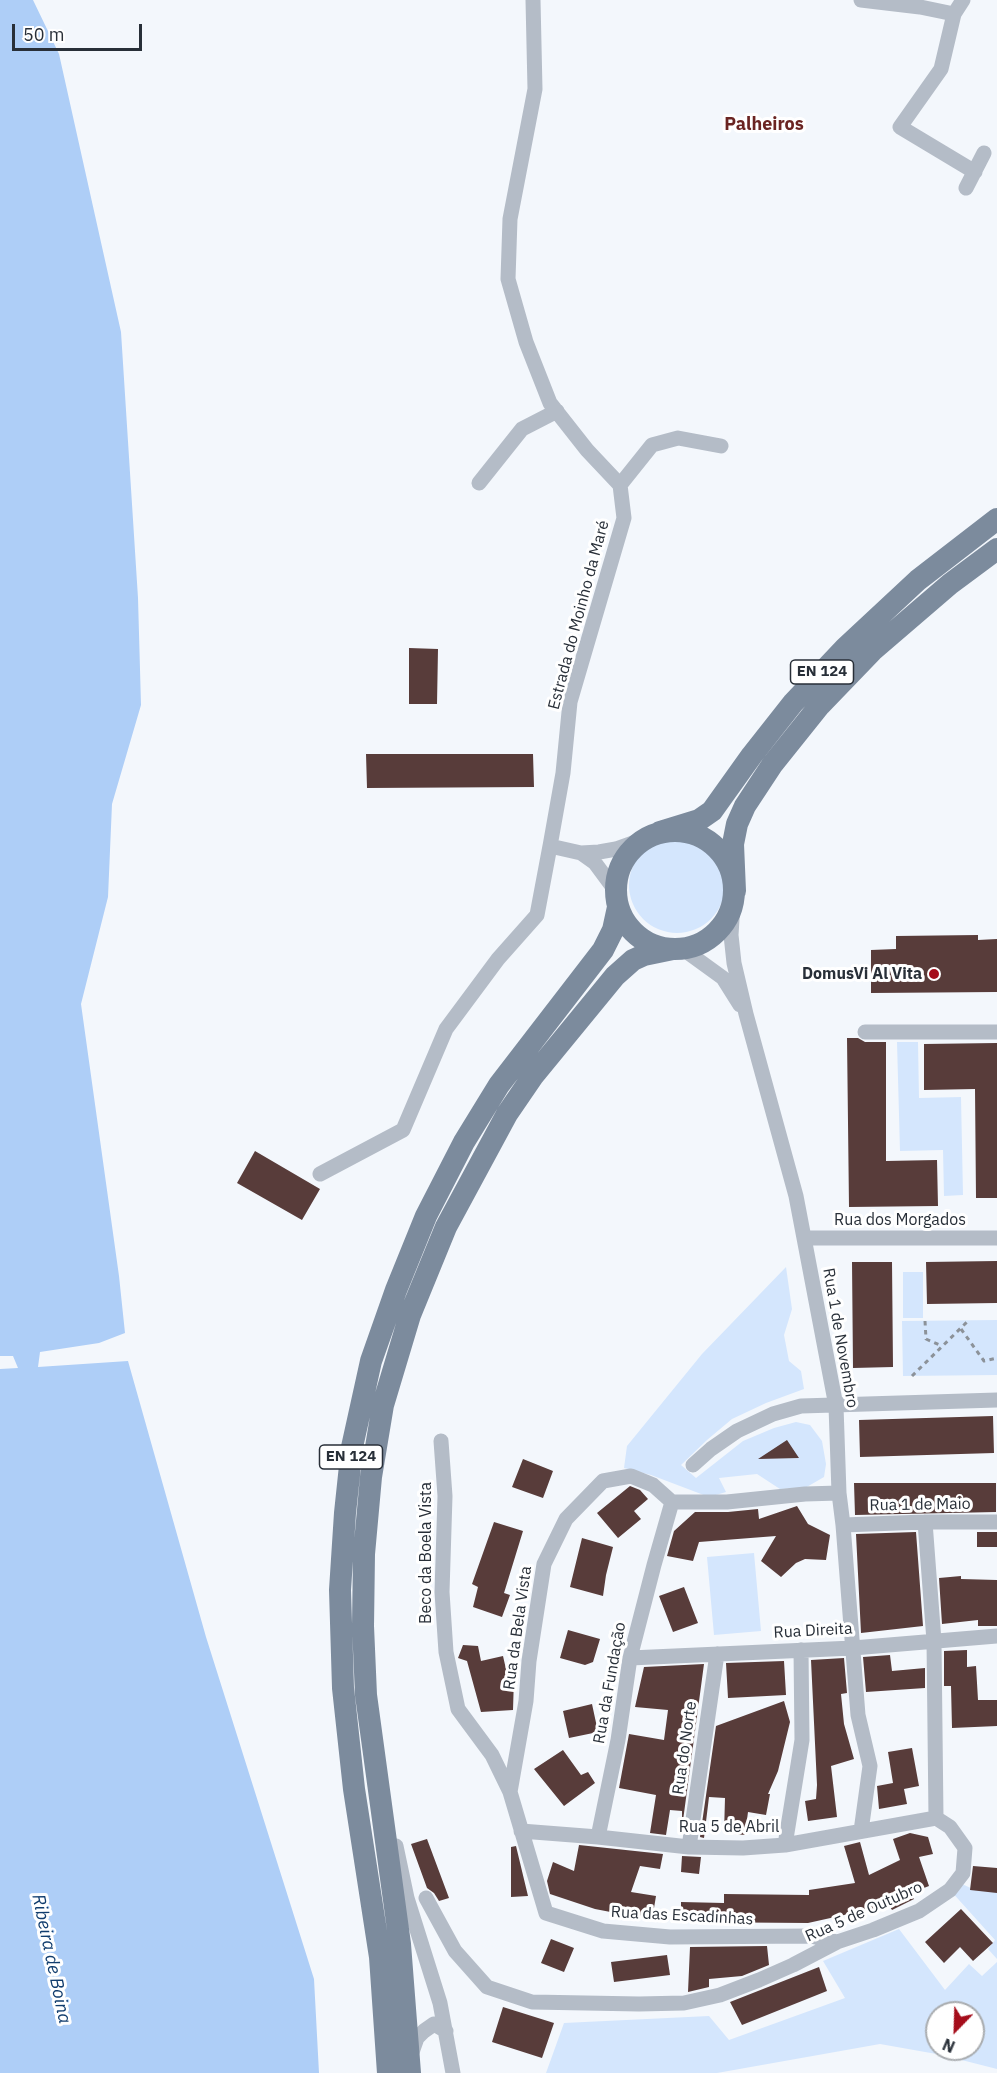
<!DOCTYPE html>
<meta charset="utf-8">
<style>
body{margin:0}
#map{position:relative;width:997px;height:2073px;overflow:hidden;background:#f3f7fc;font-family:"IBM Plex Sans",sans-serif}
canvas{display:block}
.north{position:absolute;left:925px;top:2001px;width:60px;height:60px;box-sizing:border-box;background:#fff;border:2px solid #a9acaf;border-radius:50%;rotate:203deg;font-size:16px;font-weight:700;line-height:24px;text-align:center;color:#282f38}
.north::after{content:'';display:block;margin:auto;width:21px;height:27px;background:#a50d1b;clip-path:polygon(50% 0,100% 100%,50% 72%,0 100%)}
.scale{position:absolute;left:12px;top:24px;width:130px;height:27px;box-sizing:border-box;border:3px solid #282f38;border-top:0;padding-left:8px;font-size:18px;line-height:21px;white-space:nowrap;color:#282f38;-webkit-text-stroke:4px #fff;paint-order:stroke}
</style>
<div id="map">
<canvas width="997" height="2073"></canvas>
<div class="north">N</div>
<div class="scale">50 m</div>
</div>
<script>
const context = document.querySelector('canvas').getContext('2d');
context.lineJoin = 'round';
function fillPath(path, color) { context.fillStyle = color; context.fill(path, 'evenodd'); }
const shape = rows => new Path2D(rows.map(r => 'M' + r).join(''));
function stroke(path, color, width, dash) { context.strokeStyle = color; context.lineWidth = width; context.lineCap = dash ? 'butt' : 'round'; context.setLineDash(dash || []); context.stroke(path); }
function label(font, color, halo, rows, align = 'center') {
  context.font = font + ' "IBM Plex Sans",sans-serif'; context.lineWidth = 6; context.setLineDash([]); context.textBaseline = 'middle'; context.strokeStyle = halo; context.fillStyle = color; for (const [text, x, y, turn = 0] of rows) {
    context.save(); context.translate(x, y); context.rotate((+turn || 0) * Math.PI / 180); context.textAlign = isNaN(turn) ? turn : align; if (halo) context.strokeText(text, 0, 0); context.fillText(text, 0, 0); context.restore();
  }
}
const green = shape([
 '629 885a48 48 0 1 1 96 0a48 48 0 1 1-96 0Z',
 [897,1042,918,1042,919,1098,961,1097,963,1195,944,1196,943,1150,900,1151],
 [786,1267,792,1309,784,1335,789,1361,801,1371,804,1389,766,1403,732,1419,707,1440,681,1465,696,1478,743,1441,774,1428,796,1422,810,1425,822,1441,826,1464,824,1477,805,1488,780,1489,757,1474,719,1478,726,1492,709,1497,651,1475,624,1468,627,1446,702,1354],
 [903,1272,923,1272,923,1318,903,1318],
 [997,1320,997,1375,903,1376,902,1321],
 [754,1553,761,1631,714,1635,707,1557],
 [962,1884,975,1890,997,1891,997,1959,988,1949,995,1940,950,1890],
 [899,1929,945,1990,969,1964,982,1976,997,1962,997,2069,942,2055,880,2044,717,2073,546,2073,564,2023,709,2016,729,2040,845,1998,823,1961],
 [937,2013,973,2013,973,2049,937,2049]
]);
const water = shape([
 [0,0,33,0,59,54,121,332,138,598,141,705,112,804,108,897,81,1004,119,1276,125,1333,99,1343,40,1352,38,1367,128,1361,206,1637,314,1979,319,2073,0,2073,0,1369,18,1368,13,1356,0,1356]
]);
const building = shape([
 [409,648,438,649,437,704,409,704],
 [366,754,533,754,534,787,367,788],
 [978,935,978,940,997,939,997,992,871,993,871,950,896,949,896,936],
 [847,1038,858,1038,865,1042,886,1042,886,1161,937,1160,938,1206,849,1207],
 [997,1043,997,1198,976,1198,975,1089,924,1090,924,1044],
 [255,1151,320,1189,302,1220,237,1183],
 [997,1261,997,1303,927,1304,926,1262],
 [852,1262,892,1262,893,1367,853,1368],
 [993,1416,994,1453,860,1457,859,1420],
 [787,1440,799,1458,758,1459],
 [523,1459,553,1471,543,1498,512,1487],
 [854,1483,996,1483,996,1512,855,1515],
 [630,1486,640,1490,648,1499,634,1511,641,1519,618,1538,597,1513],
 [797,1506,808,1524,830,1535,826,1560,805,1559,796,1563,781,1577,761,1561,776,1536,699,1542,693,1561,667,1556,674,1531,695,1512,728,1512,758,1509,759,1519],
 [494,1522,523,1531,504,1593,510,1595,502,1617,473,1607,478,1587,472,1584],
 [916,1532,923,1626,861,1633,856,1534],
 [977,1532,997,1532,997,1547,977,1547],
 [582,1538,613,1547,606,1575,603,1596,570,1587],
 [961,1576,961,1579,997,1580,997,1626,978,1626,978,1620,942,1624,939,1578],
 [684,1587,698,1623,673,1632,659,1596],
 [568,1630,600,1639,593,1662,585,1665,560,1658],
 [463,1645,478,1646,481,1661,503,1656,508,1678,514,1677,513,1710,481,1712,467,1661,458,1658],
 [967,1650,967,1667,976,1666,978,1700,997,1700,997,1726,952,1728,951,1686,944,1686,944,1651],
 [890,1655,892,1671,925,1668,925,1688,866,1692,863,1657],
 [844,1658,847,1693,841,1694,844,1724,854,1759,831,1766,837,1817,808,1821,805,1801,816,1799,817,1785,811,1660],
 [784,1661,786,1695,728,1698,726,1663],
 [704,1664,682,1828,682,1811,670,1810,666,1835,650,1833,656,1795,619,1788,629,1734,664,1740,668,1710,635,1707,644,1667],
 [784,1701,790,1722,778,1771,768,1794,770,1794,766,1815,748,1812,745,1835,724,1833,725,1798,709,1797,704,1838,700,1837,716,1726],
 [592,1704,598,1732,569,1738,563,1711],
 [912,1748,919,1786,904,1789,907,1804,879,1809,877,1786,893,1783,888,1752],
 [563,1750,581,1775,588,1772,595,1783,564,1806,534,1769],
 [910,1833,928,1837,933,1854,919,1857,929,1886,911,1893,914,1899,892,1910,889,1905,808,1923,681,1922,681,1902,724,1903,724,1894,809,1895,809,1890,855,1883,844,1846,860,1842,869,1875,900,1860,893,1839],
 [427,1839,449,1898,439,1901,434,1893,427,1888,411,1844],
 [579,1845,663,1854,660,1869,640,1866,631,1892,656,1896,652,1920,595,1909,550,1894,547,1881,553,1862,574,1871],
 [516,1846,528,1896,511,1897,511,1847],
 [682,1856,701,1857,699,1874,681,1872],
 [973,1866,997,1868,997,1893,970,1890],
 [961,1909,993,1943,973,1961,960,1947,944,1963,925,1942],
 [551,1939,574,1948,564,1972,541,1963],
 [767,1946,769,1965,742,1976,709,1979,709,1987,688,1992,690,1947],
 [667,1955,670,1975,614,1982,611,1962],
 [819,1967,827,1991,742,2025,730,2002],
 [503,2007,554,2023,542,2058,492,2042]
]);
const path = shape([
 [925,1321,926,1339,942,1346],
 [961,1329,984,1361,997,1358],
 [912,1376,969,1320]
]);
const street = shape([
 [533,0,535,89,510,219,508,279,526,342,550,403,587,450,620,485,624,518,570,702,563,773,550,846,581,853,599,852,616,849,641,840],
 [861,0,920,7,954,14],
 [963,0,954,14,941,69,900,127,975,172],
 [966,188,984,153],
 [479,483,522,429,557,411],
 [620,485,652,445,678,438,721,446],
 [581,853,595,863,615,890],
 [733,903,731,935,734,963,746,1014,796,1196,836,1406,839,1493,843,1525,858,1715,870,1766,861,1831],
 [683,949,723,978,740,1005],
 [865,1032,997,1032],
 [320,1174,403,1130,446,1029,498,959,537,915,550,846],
 [804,1238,997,1238],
 [441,1441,445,1496,442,1592,446,1652,458,1709,492,1755,510,1792,546,1913,603,1931,670,1937,811,1936,837,1942],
 [693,1465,711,1449,737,1431,773,1414,801,1406,997,1400],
 [843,1525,925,1522,997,1522],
 [630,1658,853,1648,997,1636],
 [510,1792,526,1701,529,1661,544,1564,566,1519,603,1481,631,1476,653,1485,672,1502,727,1502,805,1494,839,1493],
 [521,1831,598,1837,689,1847,743,1848,785,1845,936,1818],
 [598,1837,618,1740,630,1658,654,1565,672,1502],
 [785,1845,802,1740,801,1650],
 [396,1846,407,1898,440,2003,453,2073],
 [689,1847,717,1654],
 [426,1898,455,1951,487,1987,532,2002,639,2004,684,2003,720,1995,759,1980,793,1965,837,1942,873,1930,919,1911,950,1890,963,1873,965,1848,950,1827,936,1818,934,1641,925,1522],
 [411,2055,417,2038,424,2031,434,2024,446,2031]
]);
const primary = shape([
 '616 890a59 59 0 1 1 118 0a59 59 0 1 1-118 0Z',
 [660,832,699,820,712,811,752,755,793,703,845,648,918,580,997,519],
 [735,891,733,844,737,824,745,806,772,765,820,705,872,651,950,584,997,549],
 [388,2073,380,1957,354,1789,343,1688,340,1590,345,1513,352,1447,371,1361,396,1290,426,1216,464,1142,499,1085,603,950,613,930,618,907],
 [410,2073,400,1944,366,1695,363,1626,364,1554,371,1477,383,1405,410,1315,446,1227,507,1114,533,1076,615,976,633,960,644,955,673,949]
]);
const markers = [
 [934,974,6,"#a50d1b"]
];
const shields = [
 [822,672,63],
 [351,1457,63]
];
const shieldNames = [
 ["EN 124",822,672],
 ["EN 124",351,1457]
];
const streetNames = [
 ["Estrada do Moinho da Maré",579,615,-75],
 ["Rua dos Morgados",900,1220],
 ["Rua 1 de Novembro",840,1338,80],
 ["Rua 1 de Maio",920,1505,-1],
 ["Beco da Boela Vista",426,1553,-90],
 ["Rua da Bela Vista",518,1628,-82],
 ["Rua Direita",813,1631,-3],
 ["Rua da Fundação",610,1683,-80],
 ["Rua do Norte",685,1748,-82],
 ["Rua 5 de Abril",729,1827],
 ["Rua 5 de Outubro",864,1912,-24],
 ["Rua das Escadinhas",682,1916,3]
];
const poiNames = [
 ["DomusVi Al Vita",922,974]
];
const neighbourhoodNames = [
 ["Palheiros",764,125]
];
const waterNames = [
 ["Ribeira de Boina",51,1959,78]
];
fillPath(green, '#d4e6fd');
fillPath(water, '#aecef7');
fillPath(building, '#583c3a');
stroke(path, '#8c9299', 3, [4.5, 4.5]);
stroke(street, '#b4bcc7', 15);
stroke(primary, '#7c8b9d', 22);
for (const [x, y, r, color] of markers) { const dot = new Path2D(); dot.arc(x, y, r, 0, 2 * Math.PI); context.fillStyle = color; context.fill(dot); stroke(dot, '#fff', 2); }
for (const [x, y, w] of shields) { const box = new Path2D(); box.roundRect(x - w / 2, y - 12, w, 24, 4.5); context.fillStyle = '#fff'; context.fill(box); stroke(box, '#282f38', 1.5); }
label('bold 15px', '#282f38', null, shieldNames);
label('16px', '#282f38', '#fff', streetNames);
label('bold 16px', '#282f38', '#fff', poiNames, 'right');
label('bold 18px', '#6a2422', '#fff', neighbourhoodNames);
label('italic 18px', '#113d6e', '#fff', waterNames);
</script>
